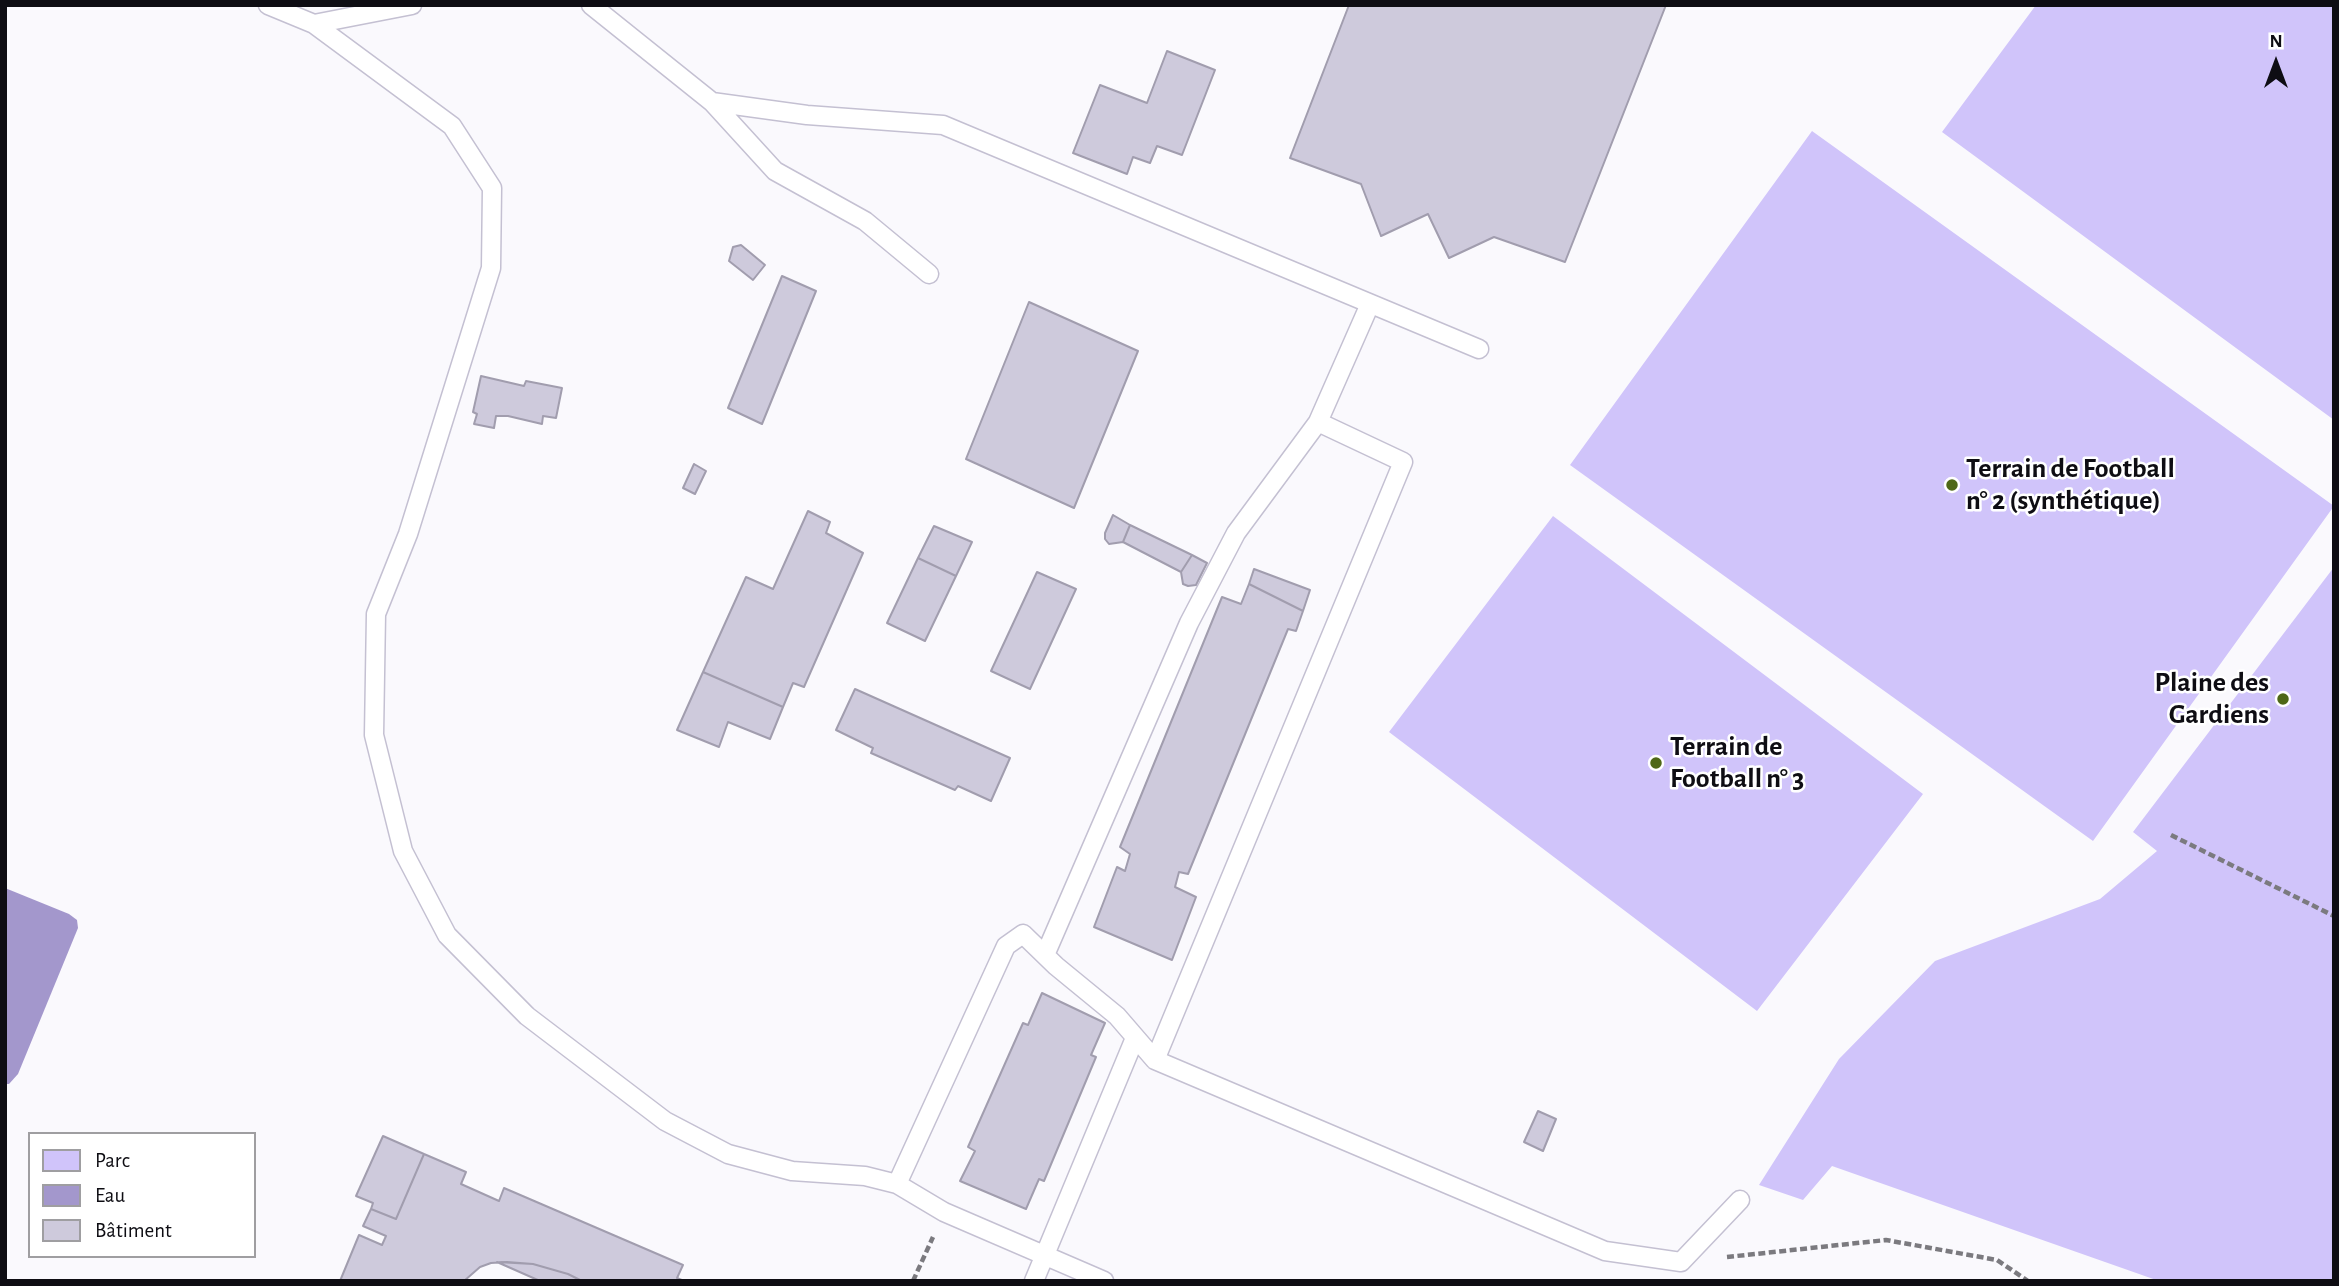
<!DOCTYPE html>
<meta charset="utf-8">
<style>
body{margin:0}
#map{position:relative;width:2339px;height:1286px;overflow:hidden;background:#faf9fd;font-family:"Alegreya Sans",sans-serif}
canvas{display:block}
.frame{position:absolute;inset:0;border:7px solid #0e0d13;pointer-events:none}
.legend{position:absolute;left:28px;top:1132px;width:228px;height:126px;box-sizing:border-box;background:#fff;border:2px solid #9f9ea1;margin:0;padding:9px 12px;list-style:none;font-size:21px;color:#0e0d13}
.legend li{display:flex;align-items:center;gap:14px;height:35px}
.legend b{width:35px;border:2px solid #9f9ea1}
.north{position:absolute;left:2241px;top:28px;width:70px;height:70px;-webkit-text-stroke:5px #fff;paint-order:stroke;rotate:0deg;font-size:19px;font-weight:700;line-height:28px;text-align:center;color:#0e0d13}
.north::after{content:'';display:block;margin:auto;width:24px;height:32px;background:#0e0d13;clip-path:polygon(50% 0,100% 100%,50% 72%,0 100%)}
</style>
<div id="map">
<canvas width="2339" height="1286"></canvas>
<div class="frame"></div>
<ul class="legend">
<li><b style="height:19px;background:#d0c4fa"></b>Parc</li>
<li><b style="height:19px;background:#a397cc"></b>Eau</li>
<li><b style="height:19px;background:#cecadc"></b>Bâtiment</li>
</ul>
<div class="north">N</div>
</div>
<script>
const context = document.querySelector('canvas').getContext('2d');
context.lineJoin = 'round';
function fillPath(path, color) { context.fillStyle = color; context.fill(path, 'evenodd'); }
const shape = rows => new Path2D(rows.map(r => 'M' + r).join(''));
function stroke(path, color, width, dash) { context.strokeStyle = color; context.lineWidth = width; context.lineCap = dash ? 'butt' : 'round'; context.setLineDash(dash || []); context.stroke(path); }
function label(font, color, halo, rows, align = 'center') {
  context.font = font + ' "Alegreya Sans",sans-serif'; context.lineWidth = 5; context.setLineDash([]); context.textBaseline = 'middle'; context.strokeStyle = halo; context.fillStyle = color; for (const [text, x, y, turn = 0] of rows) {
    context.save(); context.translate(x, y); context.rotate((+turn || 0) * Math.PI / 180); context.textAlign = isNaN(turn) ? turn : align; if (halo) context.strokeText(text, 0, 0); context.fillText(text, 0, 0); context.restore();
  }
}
const green = shape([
 [2036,5,2334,5,2334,420,1942,132],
 [1812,131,2334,506,2093,841,1570,465],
 [1553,516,1923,794,1757,1011,1389,732],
 [2334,567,2334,1281,2159,1281,1832,1166,1803,1200,1759,1185,1839,1059,1935,961,2100,899,2157,851,2133,832]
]);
const water = shape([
 [5,888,69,914,77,920,78,928,18,1074,9,1084,5,1084]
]);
const building = shape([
 [1349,5,1666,5,1565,262,1494,237,1449,258,1428,214,1381,236,1361,184,1290,158,1349,5],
 [1167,51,1215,70,1182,155,1157,146,1150,163,1133,157,1127,174,1073,153,1100,85,1147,103,1167,51],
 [741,245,765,265,753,280,729,261,733,247,741,245],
 [782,276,816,291,762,424,728,408,782,276],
 [1029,302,1138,351,1074,508,966,459,1029,302],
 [481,376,524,386,526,381,562,388,556,418,543,416,542,424,508,416,496,416,494,428,474,424,477,414,473,412,481,376],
 [694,464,706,471,695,494,683,488,694,464],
 [808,511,830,522,826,533,863,553,804,687,793,683,783,707,703,672,746,577,773,589,808,511],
 [1113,515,1130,525,1123,542,1109,544,1105,539,1105,533,1113,515],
 [1130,525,1192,555,1181,572,1123,542,1130,525],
 [934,526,972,542,956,576,918,558,934,526],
 [1192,555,1207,563,1196,585,1188,586,1183,584,1181,572,1192,555],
 [918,558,956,576,925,641,887,623,918,558],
 [1254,569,1310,590,1303,611,1249,584,1254,569],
 [1037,572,1076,589,1030,689,991,671,1037,572],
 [1249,584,1303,611,1296,631,1288,629,1188,874,1179,872,1175,887,1196,897,1172,960,1094,927,1117,867,1125,871,1130,854,1120,847,1222,597,1241,604,1249,584],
 [703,672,783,707,770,739,728,722,719,747,677,730,703,672],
 [855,689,1010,758,991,801,958,786,955,790,871,753,873,748,836,730,855,689],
 [1042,993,1105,1023,1091,1055,1096,1057,1044,1181,1039,1179,1026,1209,960,1181,975,1151,968,1147,1023,1023,1028,1025,1042,993],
 [1538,1111,1556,1119,1543,1151,1524,1142,1538,1111],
 [383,1136,424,1154,396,1219,371,1209,373,1203,356,1196,383,1136],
 [424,1154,466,1172,461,1184,499,1201,504,1188,683,1265,677,1278,684,1281,582,1281,568,1274,533,1264,507,1262,491,1263,480,1267,464,1281,340,1281,359,1235,382,1245,386,1236,363,1226,371,1209,396,1219,424,1154],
 [497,1262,533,1264,568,1274,582,1281,540,1281,497,1262]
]);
const path = shape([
 [2171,835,2334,916],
 [1727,1257,1886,1240,1997,1260,2028,1281],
 [913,1281,933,1237]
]);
const service = shape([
 [268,5,314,24,452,126,492,188,491,268,408,534,376,614,374,735,403,851,447,935,527,1016,665,1121,728,1154,792,1171,865,1176,897,1184,944,1212,1104,1281],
 [591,5,712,102,807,115,943,125,1479,349],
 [314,24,412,5],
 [712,102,775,171,865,221,929,274],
 [1045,955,1189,623,1236,533,1318,422,1370,304],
 [1155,1060,1403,462,1318,422],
 [897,1184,1006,946,1023,934,1056,966,1117,1016,1155,1060,1605,1251,1681,1262,1740,1200],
 [1034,1281,1135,1038]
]);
const markers = [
 [1952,485,7,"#4e6717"],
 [2283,699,7,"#4e6717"],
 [1656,763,7,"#4e6717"]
];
const poiNames = [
 ["Terrain de Football",1966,469],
 ["n° 2 (synthétique)",1966,501],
 ["Plaine des",2269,683,"right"],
 ["Gardiens",2269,715,"right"],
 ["Terrain de",1670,747],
 ["Football n° 3",1670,779]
];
fillPath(green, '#d0c4fa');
fillPath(water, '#a397cc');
fillPath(building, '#cecadc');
stroke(building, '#a19dae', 2);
stroke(service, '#c4c0d2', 21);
stroke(path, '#7b7a7f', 4.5, [7, 3.5]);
stroke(service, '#fff', 18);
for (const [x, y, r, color] of markers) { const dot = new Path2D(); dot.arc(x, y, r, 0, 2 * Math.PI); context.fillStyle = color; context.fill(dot); stroke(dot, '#fff', 2.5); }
label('bold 28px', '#0e0d13', '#fff', poiNames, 'left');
</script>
